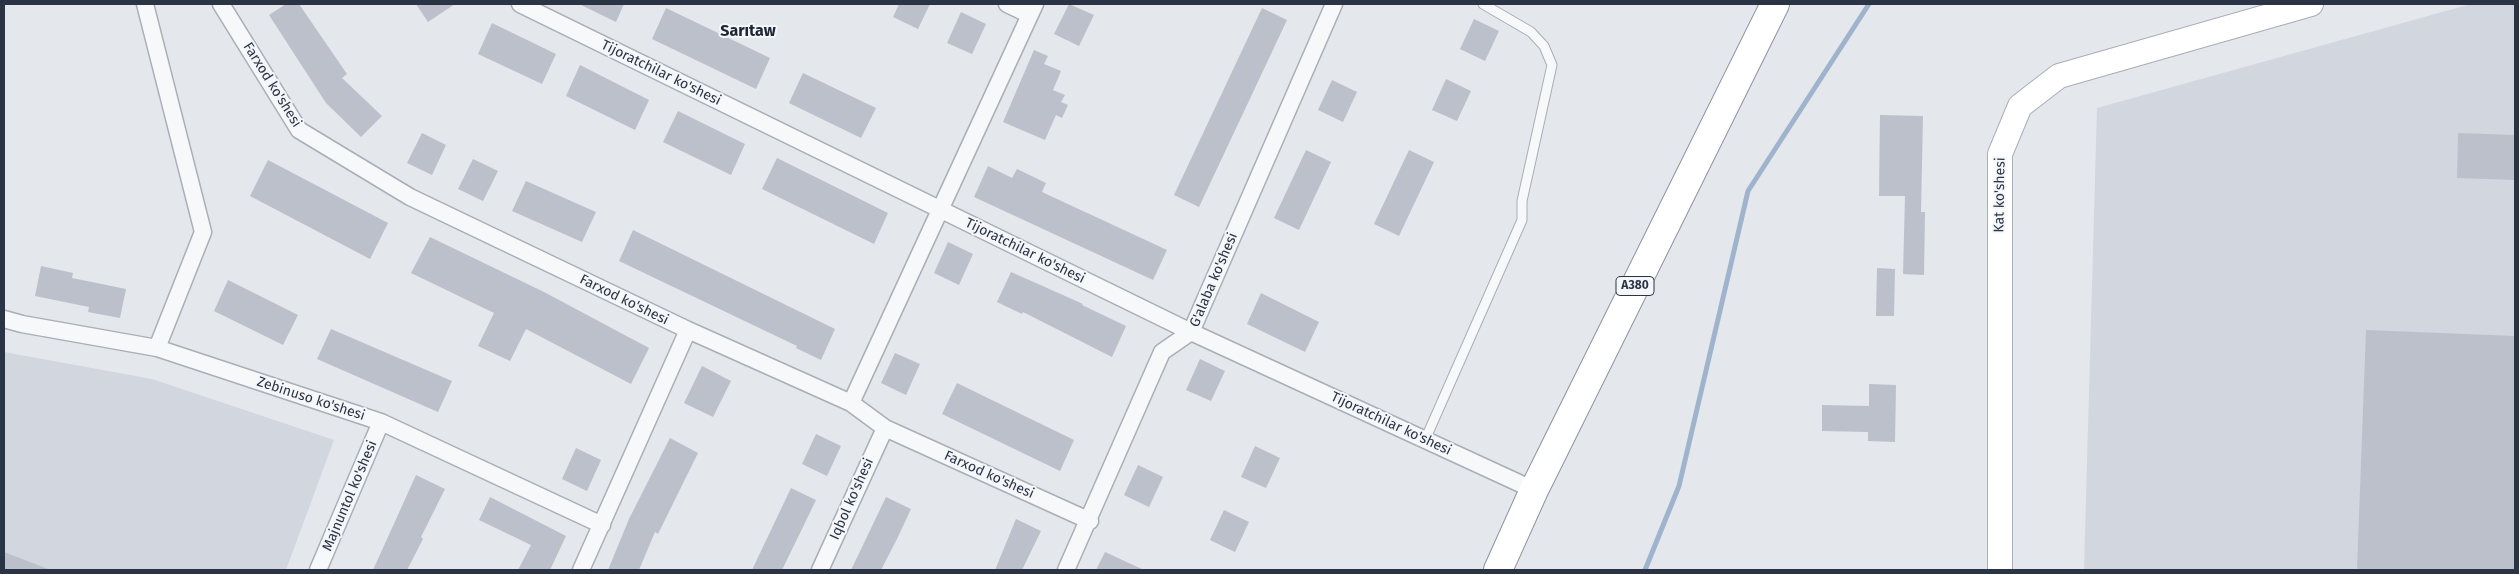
<!DOCTYPE html>
<meta charset="utf-8">
<style>
body{margin:0}
#map{position:relative;width:2519px;height:574px;overflow:hidden;background:#e4e7ec;font-family:"Fira Sans",sans-serif}
canvas{display:block}
.frame{position:absolute;inset:0;border:5px solid #2b3445;pointer-events:none}
</style>
<div id="map">
<canvas width="2519" height="574"></canvas>
<div class="frame"></div>
</div>
<script>
const context = document.querySelector('canvas').getContext('2d');
context.lineJoin = 'round';
function fillPath(path, color) { context.fillStyle = color; context.fill(path, 'evenodd'); }
const shape = rows => new Path2D(rows.map(r => 'M' + r).join(''));
function stroke(path, color, width, dash) { context.strokeStyle = color; context.lineWidth = width; context.lineCap = dash ? 'butt' : 'round'; context.setLineDash(dash || []); context.stroke(path); }
function label(font, color, halo, rows, align = 'center') {
  context.font = font + ' "Fira Sans",sans-serif'; context.lineWidth = 4; context.setLineDash([]); context.textBaseline = 'middle'; context.strokeStyle = halo; context.fillStyle = color; for (const [text, x, y, turn = 0] of rows) {
    context.save(); context.translate(x, y); context.rotate((+turn || 0) * Math.PI / 180); context.textAlign = isNaN(turn) ? turn : align; if (halo) context.strokeText(text, 0, 0); context.fillText(text, 0, 0); context.restore();
  }
}
const built = shape([
 [2471,4,2515,4,2515,570,2084,570,2097,108],
 [4,352,152,379,334,440,286,570,4,570]
]);
const stream = shape([
 [1645,570,1679,486,1748,191,1869,4]
]);
const building = shape([
 [286,4,299,4,347,74,342,78,382,116,361,137,326,103,269,15],
 [416,4,455,4,428,22],
 [579,4,624,4,616,22],
 [899,4,930,4,918,29,893,17],
 [1069,4,1094,15,1079,46,1054,34],
 [666,8,770,58,756,89,652,39],
 [1262,8,1287,20,1199,207,1174,195],
 [961,12,986,24,972,54,947,43],
 [1474,19,1499,31,1485,61,1460,49],
 [492,23,556,54,542,84,478,54],
 [1034,50,1048,56,1044,64,1061,71,1053,90,1065,95,1061,102,1068,105,1062,118,1056,115,1045,140,1003,122],
 [580,65,649,100,635,130,566,96],
 [803,73,876,108,861,138,789,103],
 [1446,79,1471,91,1457,121,1432,110],
 [1332,80,1357,92,1343,122,1318,110],
 [678,111,745,144,731,175,663,142],
 [1880,115,1923,116,1921,212,1925,212,1924,275,1903,274,1905,196,1879,196],
 [422,133,446,145,432,175,407,163],
 [2458,133,2515,135,2515,180,2457,178],
 [1306,150,1331,162,1299,230,1274,218],
 [1409,150,1434,162,1399,236,1374,224],
 [777,158,888,213,874,244,762,189],
 [473,159,498,171,483,201,458,189],
 [268,160,388,223,370,259,250,196],
 [988,166,1012,178,1017,169,1046,183,1042,192,1167,250,1153,280,974,197],
 [526,181,596,212,582,242,512,211],
 [633,230,835,329,821,360,796,348,797,346,619,261],
 [430,237,544,292,649,348,631,384,526,329,510,361,478,346,494,313,411,273],
 [948,242,973,254,959,285,934,273],
 [41,266,73,273,72,278,126,289,120,318,88,312,89,307,35,296],
 [1877,268,1895,269,1894,316,1876,316],
 [1011,272,1083,304,1082,305,1126,326,1112,357,1023,312,1022,314,997,302],
 [228,280,298,315,283,345,214,311],
 [1261,293,1319,322,1305,352,1247,324],
 [331,329,452,381,438,412,317,359],
 [2366,330,2515,336,2515,570,2357,569],
 [895,353,920,364,906,395,881,383],
 [1200,359,1225,371,1211,401,1186,390],
 [702,366,731,381,713,417,684,403],
 [957,383,1074,440,1060,471,942,414],
 [1869,384,1896,385,1895,442,1868,441,1868,432,1822,431,1822,405,1869,406],
 [816,434,841,446,827,476,802,464],
 [670,438,698,453,658,534,655,532,639,570,608,570,629,519],
 [1255,446,1280,458,1266,488,1241,477],
 [576,448,601,460,587,491,562,479],
 [1138,465,1163,477,1149,507,1124,495],
 [416,475,445,489,421,537,423,539,407,570,373,570],
 [791,488,816,500,801,531,782,570,752,570],
 [490,497,566,536,550,570,518,570,531,545,479,520],
 [886,497,911,509,897,539,881,570,851,570],
 [1224,510,1249,522,1235,552,1210,540],
 [1016,519,1041,531,1022,570,995,570],
 [4,552,48,569,48,570,4,570],
 [1105,552,1144,570,1096,570]
]);
const lane = shape([
 [1425,440,1522,220,1522,201,1552,65,1544,46,1531,32,1483,4]
]);
const street = shape([
 [145,4,203,232,157,348],
 [221,4,299,130,410,197,688,330,851,403,885,428,1090,521],
 [520,4,1191,332,1534,490],
 [1007,4,1030,15],
 [4,319,22,324,157,348,381,422,602,525],
 [851,403,1035,4],
 [318,570,381,422],
 [581,570,688,330],
 [820,570,885,428],
 [1066,570,1162,352,1191,332,1334,4]
]);
const secondary = shape([
 [2000,570,2000,154,2020,106,2059,76,2311,4]
]);
const highway = shape([
 [1498,570,1534,490,1775,4]
]);
const shields = [
 [1635,286,38]
];
const shieldNames = [
 ["A380",1635,286]
];
const streetNames = [
 ["Tijoratchilar ko'shesi",661,73,26],
 ["Farxod ko'shesi",272,85,58],
 ["Kat ko'shesi",2000,195,-89],
 ["Tijoratchilar ko'shesi",1025,251,26],
 ["G'alaba ko'shesi",1214,280,-67],
 ["Farxod ko'shesi",624,300,26],
 ["Zebinuso ko'shesi",311,399,18],
 ["Tijoratchilar ko'shesi",1391,424,25],
 ["Farxod ko'shesi",989,475,24],
 ["Majnuntol ko'shesi",350,496,-67],
 ["Iqbol ko'shesi",852,499,-66]
];
const quarterNames = [
 ["Sarıtaw",748,32]
];
fillPath(built, '#d2d6de');
stroke(stream, '#9fb4cc', 5);
fillPath(building, '#bbc0ca');
stroke(lane, '#a9aeb7', 11);
stroke(street, '#a9aeb7', 19);
stroke(secondary, '#a9aeb7', 26);
stroke(highway, '#8b94a3', 30);
stroke(lane, '#f7f8fa', 9);
stroke(street, '#f7f8fa', 16);
stroke(secondary, '#fff', 24);
stroke(highway, '#fff', 28);
for (const [x, y, w] of shields) { const box = new Path2D(); box.roundRect(x - w / 2, y - 9.5, w, 19, 4); context.fillStyle = '#f4f6f9'; context.fill(box); stroke(box, '#2b3445', 1); }
label('bold 12px', '#2b3445', null, shieldNames);
label('14px', '#2b3445', '#f4f6f9', streetNames);
label('bold 16px', '#1d2536', '#f4f6f9', quarterNames);
</script>
